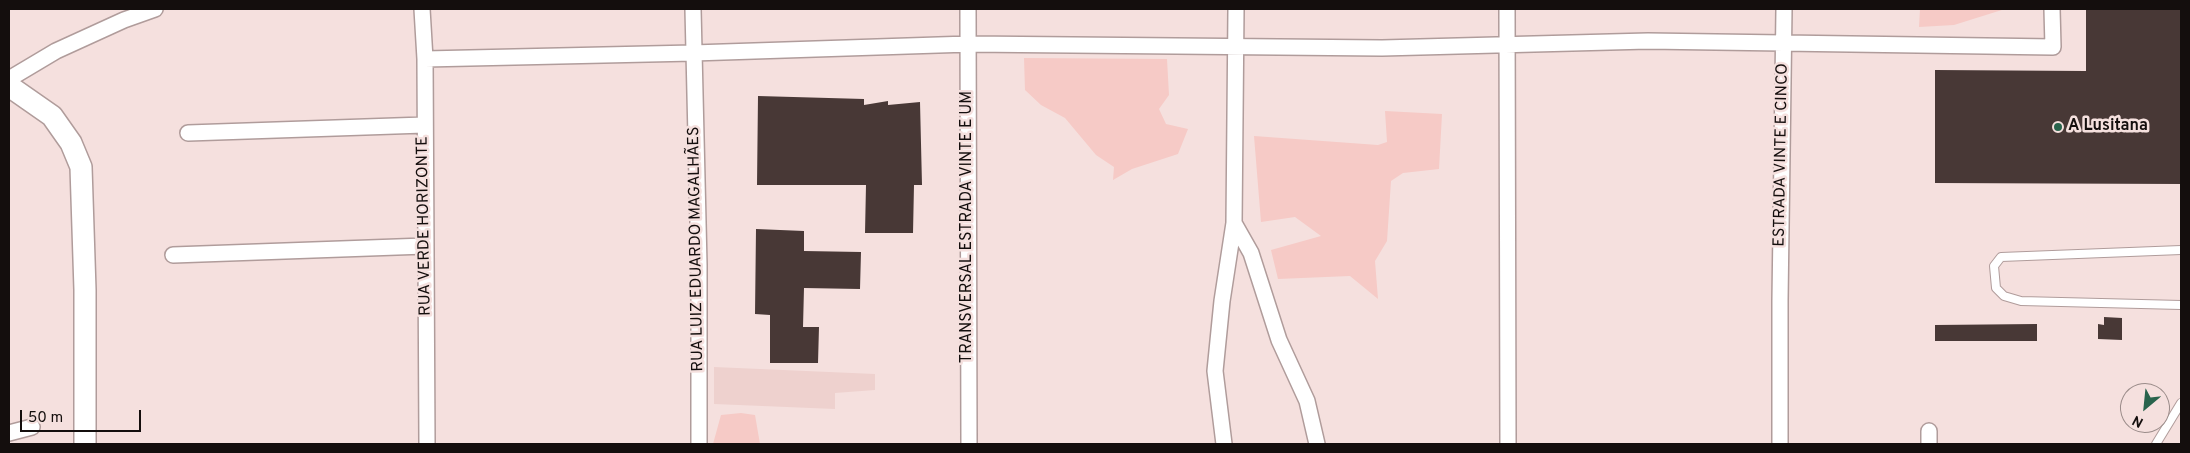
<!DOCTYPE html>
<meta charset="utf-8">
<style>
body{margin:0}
#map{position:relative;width:2190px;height:453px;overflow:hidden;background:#f5e0de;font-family:Overpass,sans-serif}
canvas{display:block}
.frame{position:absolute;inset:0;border:10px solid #140e0d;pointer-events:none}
.north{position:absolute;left:2120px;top:383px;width:50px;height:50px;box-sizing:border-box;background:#f5e0de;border:1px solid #9b8c8a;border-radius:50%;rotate:208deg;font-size:14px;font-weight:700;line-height:20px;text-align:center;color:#140e0d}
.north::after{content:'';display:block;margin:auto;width:18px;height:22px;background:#29634c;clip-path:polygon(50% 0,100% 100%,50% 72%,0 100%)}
.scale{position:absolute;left:20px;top:410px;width:121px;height:22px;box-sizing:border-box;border:2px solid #140e0d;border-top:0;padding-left:6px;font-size:15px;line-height:18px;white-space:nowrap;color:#140e0d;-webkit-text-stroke:4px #f5e0de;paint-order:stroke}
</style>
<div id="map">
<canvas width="2190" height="453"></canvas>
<div class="frame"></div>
<div class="north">N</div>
<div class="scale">50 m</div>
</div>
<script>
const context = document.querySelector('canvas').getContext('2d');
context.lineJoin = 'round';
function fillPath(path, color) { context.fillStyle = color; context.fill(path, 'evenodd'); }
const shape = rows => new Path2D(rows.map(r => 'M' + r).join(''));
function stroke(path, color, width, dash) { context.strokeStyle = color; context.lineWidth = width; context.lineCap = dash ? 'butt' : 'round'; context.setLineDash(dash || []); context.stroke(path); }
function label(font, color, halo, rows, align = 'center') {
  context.font = font + ' Overpass,sans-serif'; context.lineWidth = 5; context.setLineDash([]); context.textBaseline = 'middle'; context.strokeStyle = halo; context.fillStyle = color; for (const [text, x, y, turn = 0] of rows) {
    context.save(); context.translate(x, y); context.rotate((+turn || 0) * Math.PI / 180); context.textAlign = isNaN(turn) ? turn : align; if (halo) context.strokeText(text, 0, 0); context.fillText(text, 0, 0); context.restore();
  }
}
const built = shape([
 [714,367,875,374,875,390,835,393,835,409,714,404]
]);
const green = shape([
 [1920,9,2005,9,1954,25,1919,27],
 [1024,58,1167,59,1169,95,1159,109,1166,124,1188,129,1178,154,1132,169,1113,180,1114,167,1096,155,1065,118,1041,105,1025,90],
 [1385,111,1442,114,1439,169,1403,173,1391,181,1387,241,1375,261,1378,299,1350,276,1278,279,1271,250,1321,236,1295,217,1261,222,1254,136,1378,145,1387,142],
 [741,413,755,415,760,444,713,444,721,415]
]);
const building = shape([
 [2086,9,2181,9,2181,184,1935,183,1935,70,2086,71],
 [758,96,864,99,864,105,888,101,888,105,920,102,922,185,914,185,913,233,865,233,866,185,757,185],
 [756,229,804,231,804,251,861,252,860,289,804,288,803,327,819,327,818,363,770,363,770,315,755,314],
 [2104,317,2122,318,2122,340,2098,339,2098,324,2104,325],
 [2037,324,2037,341,1935,341,1935,325]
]);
const lane = shape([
 [2181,250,2001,257,1994,266,1996,288,2004,296,2021,301,2181,305],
 [2156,444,2181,403]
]);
const street = shape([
 [422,9,425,59,427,444],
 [693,9,699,265,699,444],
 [968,9,969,444],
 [1507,9,1508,444],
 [425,59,693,53,969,44,1382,48,1648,41,2053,47,2052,9],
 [9,79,56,51,124,20,155,9],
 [188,133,424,125],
 [1234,223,1251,253,1279,340,1307,401,1317,444],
 [173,255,425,246],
 [9,433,32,427],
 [1224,444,1215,371,1222,301,1234,223,1236,9],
 [1780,444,1780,300,1784,9],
 [1929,444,1929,431]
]);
const secondary = shape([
 [9,86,52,116,71,143,81,167,85,290,85,444]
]);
const markers = [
 [2058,127,5,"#29634c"]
];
const poiNames = [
 ["A Lusitana",2068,127]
];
const streetNames = [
 ["ESTRADA VINTE E CINCO",1782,155,-89],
 ["RUA VERDE HORIZONTE",425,226,-91],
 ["TRANSVERSAL ESTRADA VINTE E UM",968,227,-90],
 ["RUA LUIZ EDUARDO MAGALHÃES",697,249,-91]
];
fillPath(built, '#eed1ce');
fillPath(green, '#f6cac6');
fillPath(building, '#483836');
stroke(lane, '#b09c9b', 10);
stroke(street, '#b09c9b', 18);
stroke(secondary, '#b09c9b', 24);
stroke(lane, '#fff', 8);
stroke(street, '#fff', 15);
stroke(secondary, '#fff', 21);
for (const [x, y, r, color] of markers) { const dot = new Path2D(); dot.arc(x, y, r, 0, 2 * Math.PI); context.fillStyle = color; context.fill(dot); stroke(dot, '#f5e0de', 2); }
label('bold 16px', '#140e0d', '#f5e0de', poiNames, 'left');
label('16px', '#140e0d', '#f5e0de', streetNames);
</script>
